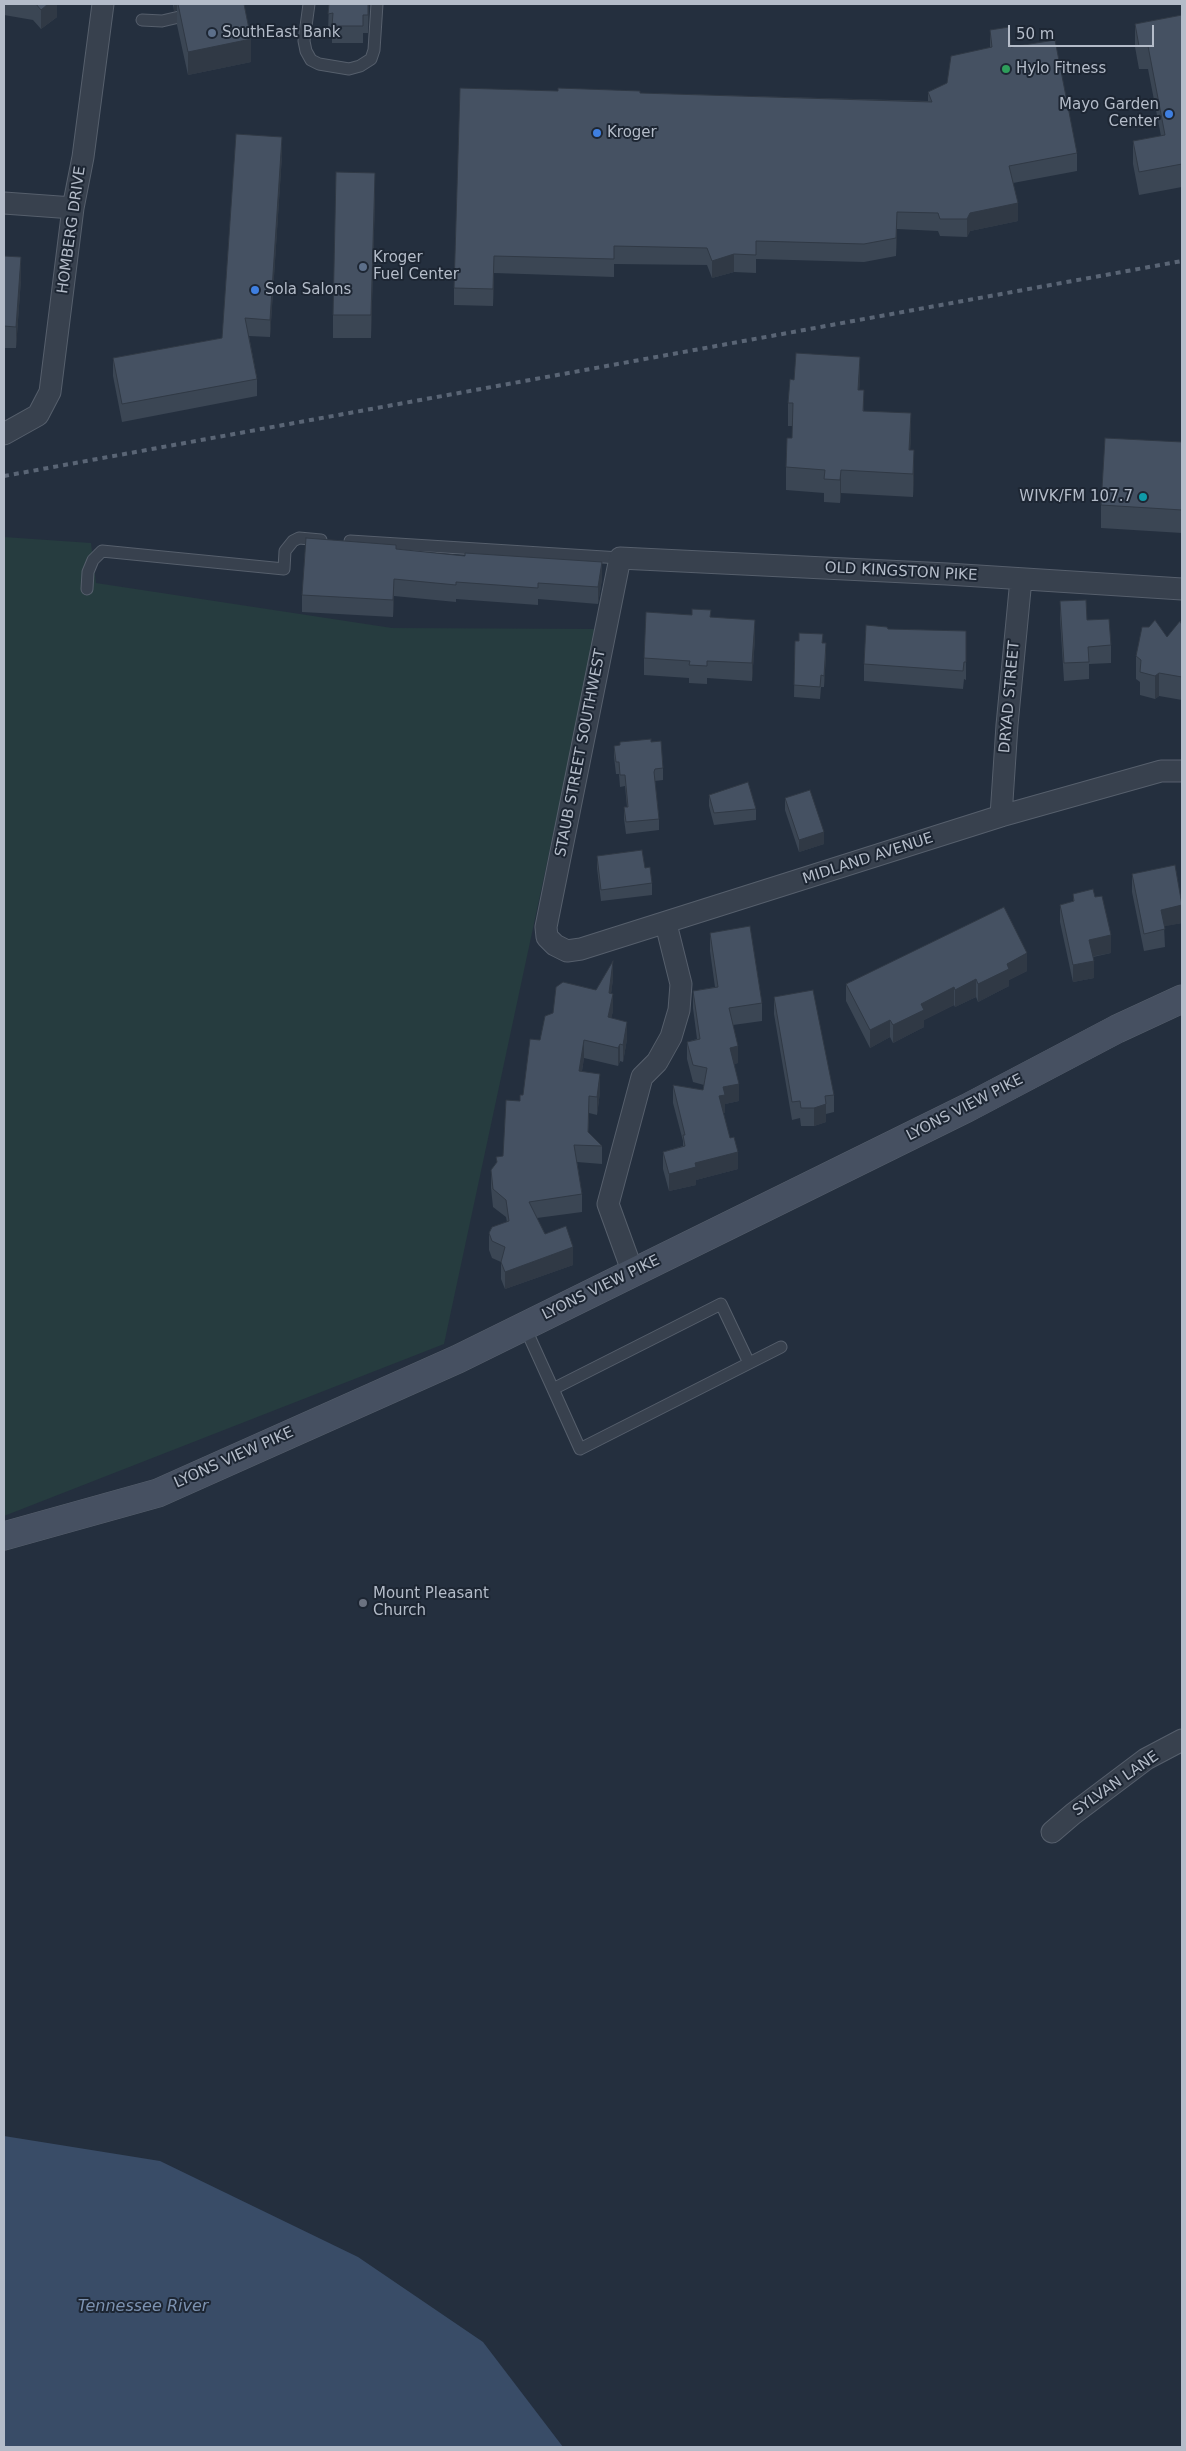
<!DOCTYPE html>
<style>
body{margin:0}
#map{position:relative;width:1186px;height:2451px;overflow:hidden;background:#242f3e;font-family:"DejaVu Sans",sans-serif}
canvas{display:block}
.frame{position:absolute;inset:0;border:5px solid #b4bcc9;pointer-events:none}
.scale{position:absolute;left:1008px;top:25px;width:146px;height:22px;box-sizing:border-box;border:2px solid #b4bcc9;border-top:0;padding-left:6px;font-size:15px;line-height:18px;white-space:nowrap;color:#b4bcc9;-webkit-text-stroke:4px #1d2633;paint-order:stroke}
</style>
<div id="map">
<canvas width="1186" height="2451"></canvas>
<div class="frame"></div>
<div class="scale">50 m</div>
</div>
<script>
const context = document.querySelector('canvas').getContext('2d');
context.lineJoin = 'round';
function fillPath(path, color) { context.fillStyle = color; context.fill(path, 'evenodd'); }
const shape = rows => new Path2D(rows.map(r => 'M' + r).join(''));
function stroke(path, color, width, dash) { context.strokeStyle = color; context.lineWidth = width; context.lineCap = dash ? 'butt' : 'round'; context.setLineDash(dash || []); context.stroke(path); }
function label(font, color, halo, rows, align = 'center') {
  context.font = font + ' "DejaVu Sans",sans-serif'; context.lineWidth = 4; context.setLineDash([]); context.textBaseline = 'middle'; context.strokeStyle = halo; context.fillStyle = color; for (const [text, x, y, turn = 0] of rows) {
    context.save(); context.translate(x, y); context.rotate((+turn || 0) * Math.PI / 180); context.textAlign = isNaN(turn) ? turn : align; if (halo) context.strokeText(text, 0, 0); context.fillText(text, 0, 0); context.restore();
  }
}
const green = shape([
 [4,537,91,543,96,583,392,628,597,629,444,1344,4,1516]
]);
const water = shape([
 [4,2136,160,2161,358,2257,483,2342,563,2447,4,2447]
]);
const lane = shape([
 [309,4,304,41,306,51,311,60,319,64,349,69,360,66,371,59,374,50,377,4],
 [142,20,162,21,192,14],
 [350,541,620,558],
 [87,589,88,572,93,560,102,551,284,569,285,551,293,541,299,538,321,540],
 [524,1325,553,1389],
 [749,1363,721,1304,553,1389,580,1449,781,1347]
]);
const street = shape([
 [4,203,73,208],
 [4,434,38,415,50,392,73,208,83,157,103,4],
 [1182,589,947,574,620,558,546,927,547,937,555,945,567,951,581,949,1001,816,1161,771,1182,771],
 [1001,816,1007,725,1021,579],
 [633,1273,608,1204,642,1077,657,1062,671,1037,679,1010,681,984,666,924],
 [1052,1832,1073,1814,1146,1759,1182,1740]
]);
const secondary = shape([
 [4,1536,158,1493,458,1359,967,1108,1117,1029,1182,999]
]);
const rail = shape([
 [4,476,1182,261]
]);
const wall = shape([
 [4,4,57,4,57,17,41,29,33,20,4,15],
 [173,4,244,4,251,62,188,75,177,25,177,10,174,11],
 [329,4,369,4,368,33,363,33,363,43,332,43,332,31,328,31],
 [1182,15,1182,187,1139,195,1133,164,1133,141,1161,136,1148,69,1139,69,1135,47,1135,24],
 [990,30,1011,47,1077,153,1077,171,1013,183,1018,221,970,231,967,237,940,236,938,231,897,229,896,256,864,262,756,259,756,273,734,272,712,278,707,265,614,264,614,277,494,273,493,306,454,305,454,288,640,93,928,101,928,92,947,83,990,47],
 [282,155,270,337,249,336,257,379,257,396,122,422,113,376,113,358,222,338],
 [375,196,371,338,333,338,333,315],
 [4,256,21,279,16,348,4,348],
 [860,380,859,390,864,411,911,436,910,450,914,473,913,497,841,493,840,503,824,502,824,493,786,490,786,467,792,438,792,426,788,426,788,403],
 [1182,442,1182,533,1101,528,1101,505],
 [396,549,602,579,598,604,538,599,538,605,456,599,456,602,394,596,393,617,302,612,302,595],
 [1060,601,1087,620,1111,645,1111,663,1089,664,1089,679,1064,681,1060,619],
 [711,618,755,638,752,681,707,678,707,684,689,683,689,678,644,675,644,658],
 [1182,625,1182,700,1159,696,1155,699,1140,695,1140,682,1136,679,1136,656,1167,637],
 [888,629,966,631,966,680,964,679,963,689,864,681,864,664],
 [795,641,823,643,826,654,824,687,821,687,820,699,794,697],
 [651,742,663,768,663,780,655,781,659,819,659,830,626,834,624,819,624,807,627,807,625,786,620,787,619,774,616,774,614,757,614,746],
 [709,795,756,809,756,820,714,825,709,806],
 [785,798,824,844,799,852,785,810],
 [597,856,645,868,652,883,652,895,601,901,597,868],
 [1132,874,1182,923,1164,926,1165,947,1144,951,1132,892],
 [1073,894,1095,897,1111,953,1093,957,1094,978,1073,982,1060,922,1060,905,1073,902],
 [710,933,762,1003,762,1021,733,1025,738,1063,734,1064,739,1101,725,1104,725,1113,723,1113,738,1169,696,1180,696,1185,669,1191,663,1169,663,1152,683,1146,683,1141,673,1103,673,1085,703,1090,704,1085,693,1082,687,1059,687,1042,697,1039,693,1008,693,991,715,987,710,951],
 [1027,971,1009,980,1009,986,978,1002,976,997,955,1007,954,1005,924,1020,924,1027,893,1043,890,1037,870,1048,846,1001,846,984],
 [613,979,611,993,613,1011,611,1018,627,1039,623,1062,620,1061,618,1066,584,1058,582,1071,600,1092,597,1115,589,1113,588,1133,602,1146,602,1164,577,1162,582,1194,582,1212,537,1218,545,1234,573,1265,505,1289,501,1279,501,1262,492,1258,489,1250,489,1233,507,1222,506,1217,493,1207,491,1188,491,1170,503,1156,520,1101,523,1095,540,1040,596,990],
 [774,997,834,1095,834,1112,826,1114,826,1122,814,1126,801,1126,800,1118,792,1120,774,1014]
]);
const shadedWall = shape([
 [48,4,57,4,57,17,41,29,41,10],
 [174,4,177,4,177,10,174,11],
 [368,4,369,4,368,33],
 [251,39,251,62,188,75,188,52],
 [282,137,282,155,270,337,270,320],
 [375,173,375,196,371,338,371,315],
 [1018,203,1018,221,970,231,967,237,967,219,970,213],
 [897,212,897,229,896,256,896,238],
 [734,254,734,272,712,278,712,261],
 [494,256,494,273,493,306,493,289],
 [21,257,21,279,16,348,16,327],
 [860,357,860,380,858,413,858,390],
 [911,413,911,436,909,473,909,450],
 [914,450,914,473,913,497,913,474],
 [841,470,841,493,840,503,840,480],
 [602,562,602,579,598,604,598,587],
 [394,579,394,596,393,617,393,600],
 [755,620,755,638,752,681,752,663],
 [826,643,826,654,824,687,824,676],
 [1159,673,1159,696,1155,699,1155,676],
 [824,832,824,844,799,852,799,840],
 [1182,905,1182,923,1161,927,1161,910],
 [1111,935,1111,953,1089,957,1089,940],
 [1027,953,1027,971,1009,980,1009,986,978,1002,978,984,1007,964],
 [613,961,613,979,609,1010,609,993],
 [1094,961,1094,978,1073,982,1073,965],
 [976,979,976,997,955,1007,955,990],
 [954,987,954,1005,924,1020,924,1027,893,1043,893,1025,921,1004],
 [613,994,613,1011,608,1035,608,1017],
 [890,1020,890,1037,870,1048,870,1030],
 [627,1022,627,1039,623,1062,623,1045],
 [584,1040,584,1058,579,1088,579,1071],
 [620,1044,620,1061,618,1066,618,1048],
 [738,1046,738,1063,730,1065,730,1048],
 [600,1074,600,1092,597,1115,597,1097],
 [739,1084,739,1101,725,1104,725,1113,719,1114,719,1096,723,1087],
 [826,1104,826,1122,814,1126,814,1108],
 [738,1152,738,1169,696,1180,696,1185,669,1191,669,1174,695,1163],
 [573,1247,573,1265,505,1289,505,1272]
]);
const building = shape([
 [36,4,48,4,41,10,36,4],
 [178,4,244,4,251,39,188,52,178,4],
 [329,4,368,4,368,15,363,15,363,26,332,26,333,13,328,14,329,4],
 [1182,15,1182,164,1139,172,1133,141,1165,135,1148,46,1139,46,1135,24,1182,15],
 [1009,27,1011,47,1055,40,1077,153,1009,166,1018,203,970,213,967,219,940,219,938,213,897,212,896,238,864,244,756,241,756,255,734,254,712,261,707,248,614,246,614,259,494,256,493,289,454,288,460,88,558,91,558,88,640,91,640,93,932,102,928,92,947,83,951,56,992,47,990,30,1009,27],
 [236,134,282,137,270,320,245,318,257,379,122,404,113,358,222,338,236,134],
 [336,172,375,173,371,315,333,315,336,172],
 [4,256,21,257,16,327,4,326,4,256],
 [796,353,860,357,858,390,864,390,863,411,911,413,909,450,914,450,913,474,841,470,840,480,824,479,825,470,786,467,787,438,792,438,793,403,788,403,790,379,794,380,796,353],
 [1105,438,1182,442,1182,510,1101,505,1105,438],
 [306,538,396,545,396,549,465,556,465,553,602,562,598,587,538,583,538,588,456,582,456,585,394,579,393,600,302,595,306,538],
 [1086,600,1087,620,1109,619,1111,645,1088,647,1089,662,1064,663,1060,601,1086,600],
 [692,609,711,610,710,617,755,620,752,663,707,661,707,666,689,665,690,661,644,658,646,612,692,615,692,609],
 [1155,620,1167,637,1180,621,1182,625,1182,677,1159,673,1155,676,1140,672,1141,660,1136,656,1142,627,1149,627,1155,620],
 [866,625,887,627,888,629,966,631,966,662,964,662,963,671,864,664,866,625],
 [799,633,823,634,822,643,826,643,824,676,821,675,820,687,794,685,795,641,799,641,799,633],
 [651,739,651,742,661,741,663,768,655,769,654,772,659,819,626,822,624,807,628,807,625,775,620,775,619,762,616,762,614,746,620,745,620,742,651,739],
 [748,782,756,809,714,813,709,795,748,782],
 [810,790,824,832,799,840,785,798,810,790],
 [642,850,645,868,650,867,652,883,601,890,597,856,642,850],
 [1175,865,1182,905,1161,910,1165,929,1144,934,1132,874,1175,865],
 [1093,889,1095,897,1102,896,1111,935,1089,940,1094,961,1073,965,1060,905,1074,901,1073,894,1093,889],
 [1004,907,1027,953,1007,964,1009,969,978,984,976,979,955,990,954,987,921,1004,924,1010,893,1025,890,1020,870,1030,846,984,1004,907],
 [750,926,762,1003,729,1008,738,1046,730,1048,739,1084,723,1087,725,1095,719,1096,730,1138,734,1137,738,1152,695,1163,696,1167,669,1174,663,1152,685,1146,683,1135,685,1135,673,1085,703,1090,707,1068,693,1065,687,1042,700,1039,693,991,718,987,710,933,750,926],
 [613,961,609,993,613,994,608,1017,627,1022,623,1045,620,1044,618,1048,584,1040,579,1071,600,1074,597,1097,589,1096,588,1132,602,1146,574,1145,582,1194,529,1202,545,1234,566,1226,573,1247,505,1272,501,1262,505,1247,492,1241,489,1233,492,1227,509,1221,506,1200,493,1189,491,1170,497,1162,496,1157,503,1156,506,1100,520,1101,520,1095,523,1095,530,1039,540,1040,545,1016,553,1013,556,987,563,982,596,990,613,961],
 [813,990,834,1095,825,1096,826,1104,814,1108,801,1108,800,1101,792,1102,774,997,813,990]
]);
const markers = [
 [212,33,5,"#5c6f8a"],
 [1006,69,5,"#2e9e5b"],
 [1169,114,5,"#3f7fe0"],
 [597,133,5,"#3f7fe0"],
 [363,267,5,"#5c6f8a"],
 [255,290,5,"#3f7fe0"],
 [1143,497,5,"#0f9aa8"],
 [363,1603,5,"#6b7280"]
];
const poiNames = [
 ["SouthEast Bank",222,33],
 ["Hylo Fitness",1016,69],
 ["Mayo Garden",1159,105,"right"],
 ["Center",1159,122,"right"],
 ["Kroger",607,133],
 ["Kroger",373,258],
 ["Fuel Center",373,275],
 ["Sola Salons",265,290],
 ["WIVK/FM 107.7",1133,497,"right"],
 ["Mount Pleasant",373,1594],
 ["Church",373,1611]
];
const streetNames = [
 ["HOMBERG DRIVE",72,230,-82],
 ["OLD KINGSTON PIKE",901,572,3],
 ["DRYAD STREET",1010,697,-85],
 ["STAUB STREET SOUTHWEST",581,753,-79],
 ["MIDLAND AVENUE",868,859,-18],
 ["LYONS VIEW PIKE",965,1108,-27],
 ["LYONS VIEW PIKE",601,1288,-26],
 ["LYONS VIEW PIKE",234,1458,-24],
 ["SYLVAN LANE",1116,1784,-35]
];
const waterNames = [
 ["Tennessee River",143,2307]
];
fillPath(green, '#263c3f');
fillPath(water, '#394c67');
stroke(lane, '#565f6c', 13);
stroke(street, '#565f6c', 23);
stroke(secondary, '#565f6c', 29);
stroke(lane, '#38414e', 11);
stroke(street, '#38414e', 21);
stroke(secondary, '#465061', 28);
stroke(rail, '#5a6575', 4, [5, 5]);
fillPath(wall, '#3b4654');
fillPath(shadedWall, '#303945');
fillPath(building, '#455162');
stroke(building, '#303945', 1);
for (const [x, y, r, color] of markers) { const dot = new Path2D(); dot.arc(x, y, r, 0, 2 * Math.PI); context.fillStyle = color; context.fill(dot); stroke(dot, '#1d2633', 2); }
label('15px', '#b4bcc9', '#1d2633', poiNames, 'left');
label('15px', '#b4bcc9', '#1d2633', streetNames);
label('italic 16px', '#7c92b1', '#1d2633', waterNames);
</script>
